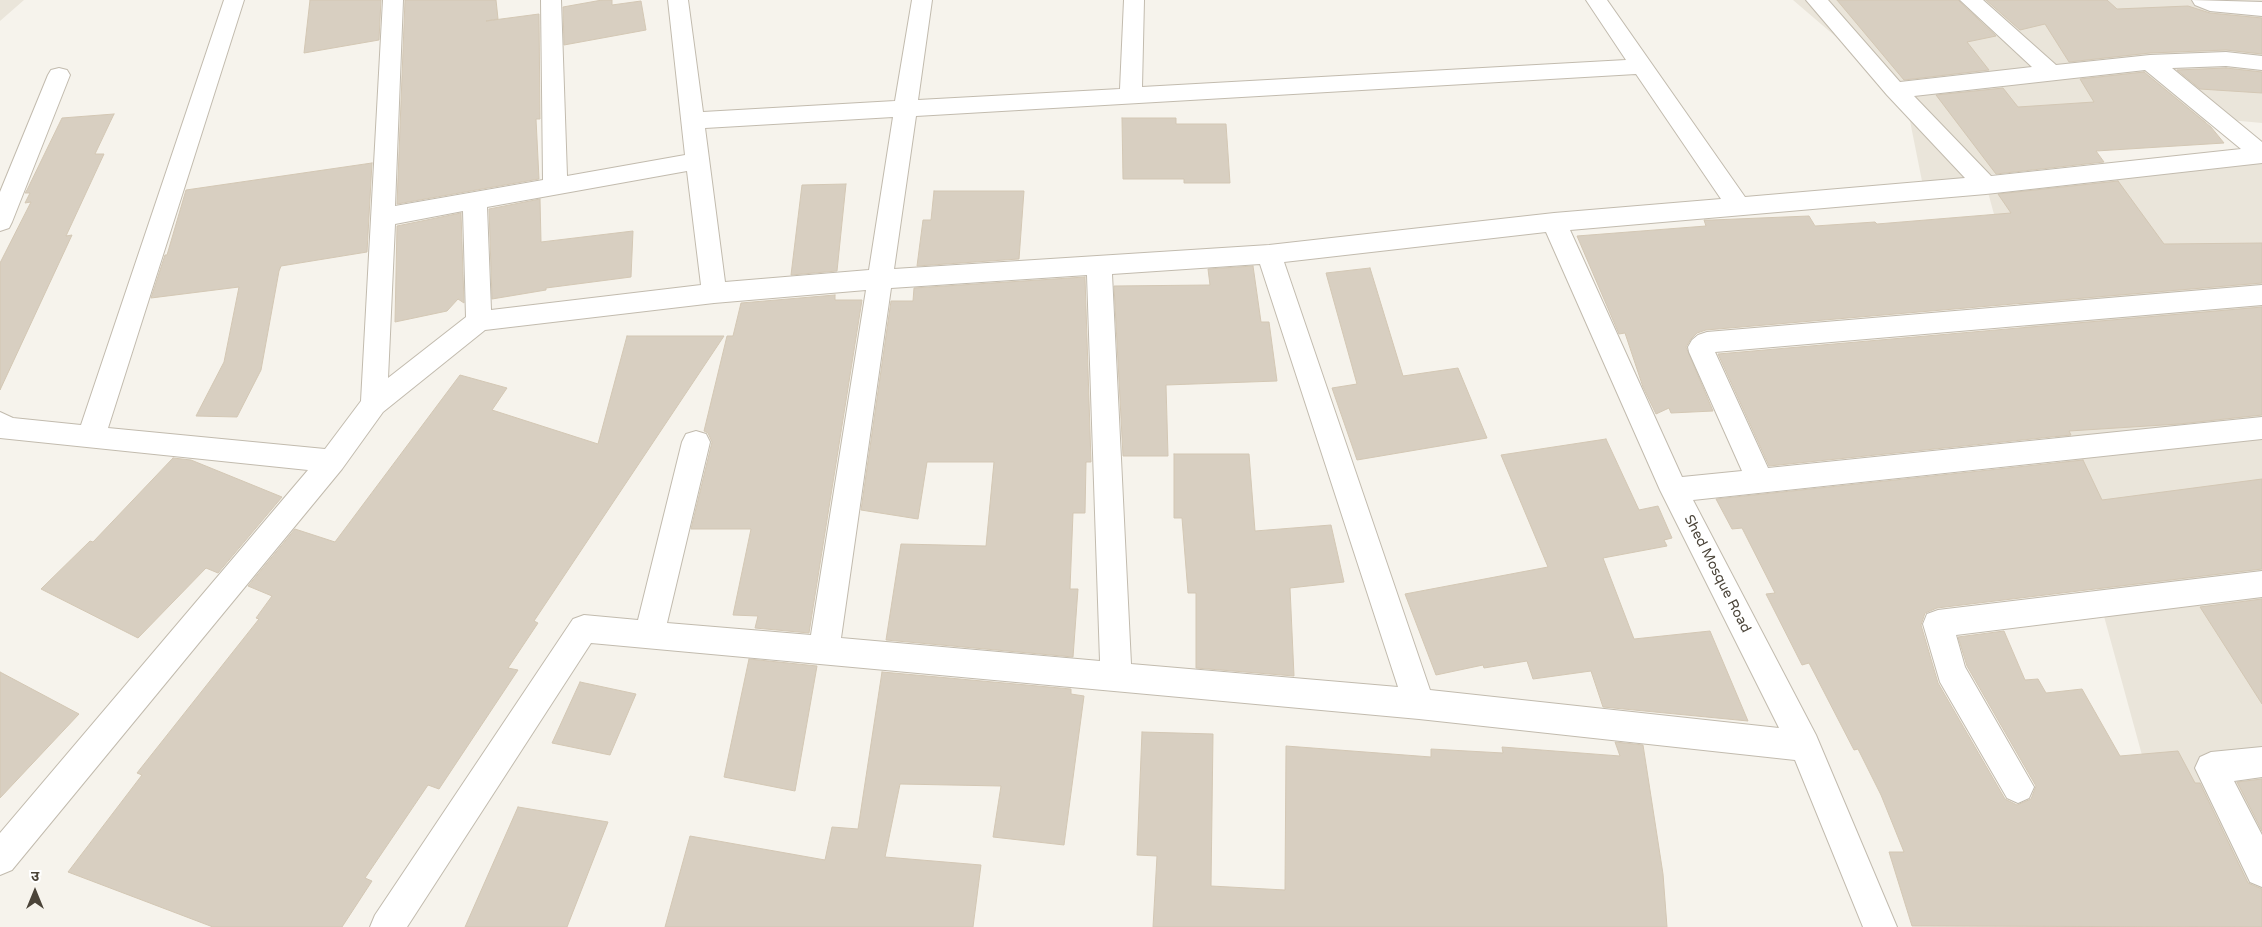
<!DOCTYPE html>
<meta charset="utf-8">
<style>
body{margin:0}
#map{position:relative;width:2262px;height:927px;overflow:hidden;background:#f6f3ec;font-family:"Varela Round","Noto Sans Devanagari",sans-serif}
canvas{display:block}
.north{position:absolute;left:10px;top:867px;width:50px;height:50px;-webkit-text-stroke:4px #fff;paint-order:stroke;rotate:0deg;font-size:14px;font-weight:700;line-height:20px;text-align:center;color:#4b4439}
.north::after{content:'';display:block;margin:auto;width:18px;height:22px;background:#4b4439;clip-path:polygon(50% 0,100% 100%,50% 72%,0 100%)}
</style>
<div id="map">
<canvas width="2262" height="927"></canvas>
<div class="north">उ</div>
</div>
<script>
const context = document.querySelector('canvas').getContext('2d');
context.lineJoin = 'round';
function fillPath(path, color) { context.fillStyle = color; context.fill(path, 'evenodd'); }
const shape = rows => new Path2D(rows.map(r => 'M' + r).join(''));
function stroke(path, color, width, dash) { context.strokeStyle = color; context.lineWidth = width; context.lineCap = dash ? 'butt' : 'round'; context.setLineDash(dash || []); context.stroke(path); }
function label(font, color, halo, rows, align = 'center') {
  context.font = font + ' "Varela Round",sans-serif'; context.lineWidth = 4.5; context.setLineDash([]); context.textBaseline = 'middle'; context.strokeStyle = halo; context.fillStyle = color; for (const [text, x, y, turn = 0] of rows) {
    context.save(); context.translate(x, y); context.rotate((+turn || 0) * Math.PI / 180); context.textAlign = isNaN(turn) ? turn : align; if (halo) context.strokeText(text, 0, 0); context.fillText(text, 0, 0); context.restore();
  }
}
const residential = shape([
 [0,0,24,0,0,21],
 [1793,0,2262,0,2262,123,2219,119,1924,191,1905,96],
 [2262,156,2262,927,2189,927,1986,185]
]);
const building = shape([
 [310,0,381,0,379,40,304,53,310,0],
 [405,0,496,0,498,19,486,21,539,14,540,119,536,119,539,179,397,204,405,0],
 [602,0,612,0,612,5,641,1,646,30,564,45,563,7,602,0],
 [1837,0,1958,0,1996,36,1967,42,1989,70,1904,80,1837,0],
 [1986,0,2107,0,2117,9,2188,6,2210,13,2262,18,2262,54,2226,50,2150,53,2069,62,2045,24,2020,30,1986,0],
 [2226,68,2262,72,2262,93,2200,89,2177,70,2226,68],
 [2144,72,2211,127,2224,143,2096,151,2104,162,1996,174,1936,95,2003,88,2018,107,2094,102,2080,79,2144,72],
 [114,114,95,154,104,154,66,236,72,235,0,390,0,263,31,202,25,203,30,193,25,193,27,190,62,118,114,114],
 [1122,118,1176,118,1176,124,1226,124,1230,183,1184,183,1184,179,1123,179,1122,118],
 [372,163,367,252,281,266,279,271,261,370,237,417,196,416,224,362,239,287,151,298,165,255,167,255,186,190,372,163],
 [2118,181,2164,244,2262,243,2262,283,1706,330,1697,333,1691,339,1686,347,1713,411,1671,413,1669,408,1656,414,1643,387,1625,333,1619,334,1577,236,1706,226,1704,220,1712,220,1809,216,1815,226,1875,222,1877,224,2011,213,1998,194,2118,181],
 [846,184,837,271,791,275,802,185,846,184],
 [934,191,1024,191,1019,259,917,266,923,220,931,220,934,191],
 [540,199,541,242,633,231,631,277,546,288,546,290,492,299,489,209,540,199],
 [461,213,464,303,458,299,447,311,395,322,397,226,461,213],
 [1253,266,1261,322,1269,322,1277,381,1166,385,1168,456,1123,456,1114,286,1210,285,1208,269,1253,266],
 [1370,268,1403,376,1458,368,1487,438,1357,460,1332,388,1357,384,1326,273,1370,268],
 [1085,277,1091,462,1086,462,1085,513,1073,513,1070,589,1078,589,1073,657,886,640,901,544,986,546,994,462,927,462,918,519,861,510,891,301,913,301,914,288,1085,277],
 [835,295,835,300,862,300,809,633,755,628,758,616,733,615,751,529,691,529,712,442,708,433,704,431,727,336,733,336,741,303,835,295],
 [2262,307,2262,415,2179,424,2069,431,2071,435,1769,466,1718,354,2262,307],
 [627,336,724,336,534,621,538,623,508,668,518,670,439,789,428,785,365,878,372,881,342,927,213,927,68,872,142,775,137,773,259,619,256,618,272,596,248,586,295,529,335,542,460,375,507,388,492,410,598,444,627,336],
 [1606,439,1639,510,1658,506,1672,538,1664,540,1667,546,1603,558,1634,639,1710,631,1748,721,1603,707,1591,671,1533,679,1527,661,1484,668,1483,665,1436,675,1405,594,1548,567,1501,455,1606,439],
 [1174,454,1249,454,1255,531,1331,525,1344,582,1290,588,1294,676,1196,668,1196,593,1188,593,1182,518,1174,518,1174,454],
 [173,458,191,460,282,497,218,573,206,568,138,638,41,589,90,541,93,542,173,458],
 [2083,460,2102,500,2262,479,2262,569,1937,608,1925,613,1921,625,1938,683,2005,799,2017,805,2031,799,2036,786,1967,666,1958,637,2004,631,2025,680,2038,679,2046,693,2082,689,2120,756,2178,751,2195,783,2200,783,2248,883,2262,889,2262,927,1912,926,1889,852,1904,852,1881,795,1858,749,1854,750,1809,663,1802,665,1766,594,1775,593,1742,528,1732,529,1716,499,2083,460],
 [2262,599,2262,704,2200,607,2262,599],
 [749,659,817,666,795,791,724,777,749,659],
 [0,672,79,714,0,798,0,672],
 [882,672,1071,689,1071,694,1084,696,1064,845,993,837,1001,786,900,784,885,857,981,865,973,927,665,927,690,836,825,860,832,827,858,829,882,672],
 [580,682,636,694,610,755,552,743,580,682],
 [1142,732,1213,734,1211,886,1285,890,1286,746,1431,757,1431,749,1503,753,1502,747,1620,756,1615,742,1643,745,1663,874,1667,927,1153,927,1157,856,1137,855,1142,732],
 [2262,779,2262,831,2237,782,2262,779],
 [518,807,608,822,567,927,465,927,518,807]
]);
const street = shape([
 [224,0,244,0,108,428,325,449,361,401,383,0,403,0,395,206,543,180,541,0,561,0,567,176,685,155,668,0,688,0,703,112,895,101,912,0,932,0,918,100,1120,89,1124,0,1144,0,1142,87,1626,60,1586,0,1607,0,1745,197,1965,178,1887,95,1806,0,1828,0,1900,82,2032,67,1960,0,1983,0,2056,65,2150,55,2226,52,2262,56,2262,70,2226,66,2172,68,2262,142,2262,163,1986,194,1570,230,1682,477,1742,471,1689,352,1688,347,1692,340,1698,335,1707,332,2262,285,2262,305,1715,352,1768,468,2262,417,2262,439,1693,500,1816,735,1897,927,1863,927,1795,760,1419,719,591,643,407,927,370,927,375,915,573,619,584,615,638,620,682,442,686,434,696,431,706,434,710,442,667,623,811,635,866,290,714,303,485,330,383,412,342,469,12,870,0,875,0,833,308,470,0,438,0,412,13,418,81,425,224,0],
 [2145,70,2241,149,1991,176,1914,96,2145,70],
 [1636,74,1721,199,1554,213,1269,245,894,269,916,116,1636,74],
 [893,117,869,270,725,282,705,128,893,117],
 [687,171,701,285,491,310,487,207,687,171],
 [463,211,466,317,388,378,395,224,463,211],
 [1546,232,1660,490,1779,728,1430,690,1284,262,1546,232],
 [1260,264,1398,687,1131,664,1112,274,1260,264],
 [1087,275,1100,661,841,638,891,288,1087,275],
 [2192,0,2262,2,2262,16,2210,11,2195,5,2192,0],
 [59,68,67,70,70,75,12,222,9,228,0,231,0,192,48,75,51,70,59,68],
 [2262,571,2262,597,1956,635,1965,667,2034,787,2029,798,2018,803,2007,798,1940,682,1923,624,1927,614,1938,610,2262,571],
 [2262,747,2262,777,2234,781,2262,835,2262,887,2250,882,2195,768,2200,757,2211,752,2262,747]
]);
const streetNames = [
 ["Shed Mosque Road",1717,574,63]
];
fillPath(residential, '#eae5da');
fillPath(building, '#d8cfc1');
stroke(building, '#d3c7b4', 1);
stroke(street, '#c2bbae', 2);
fillPath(street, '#fff');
label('14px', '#4b4439', '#fff', streetNames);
</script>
